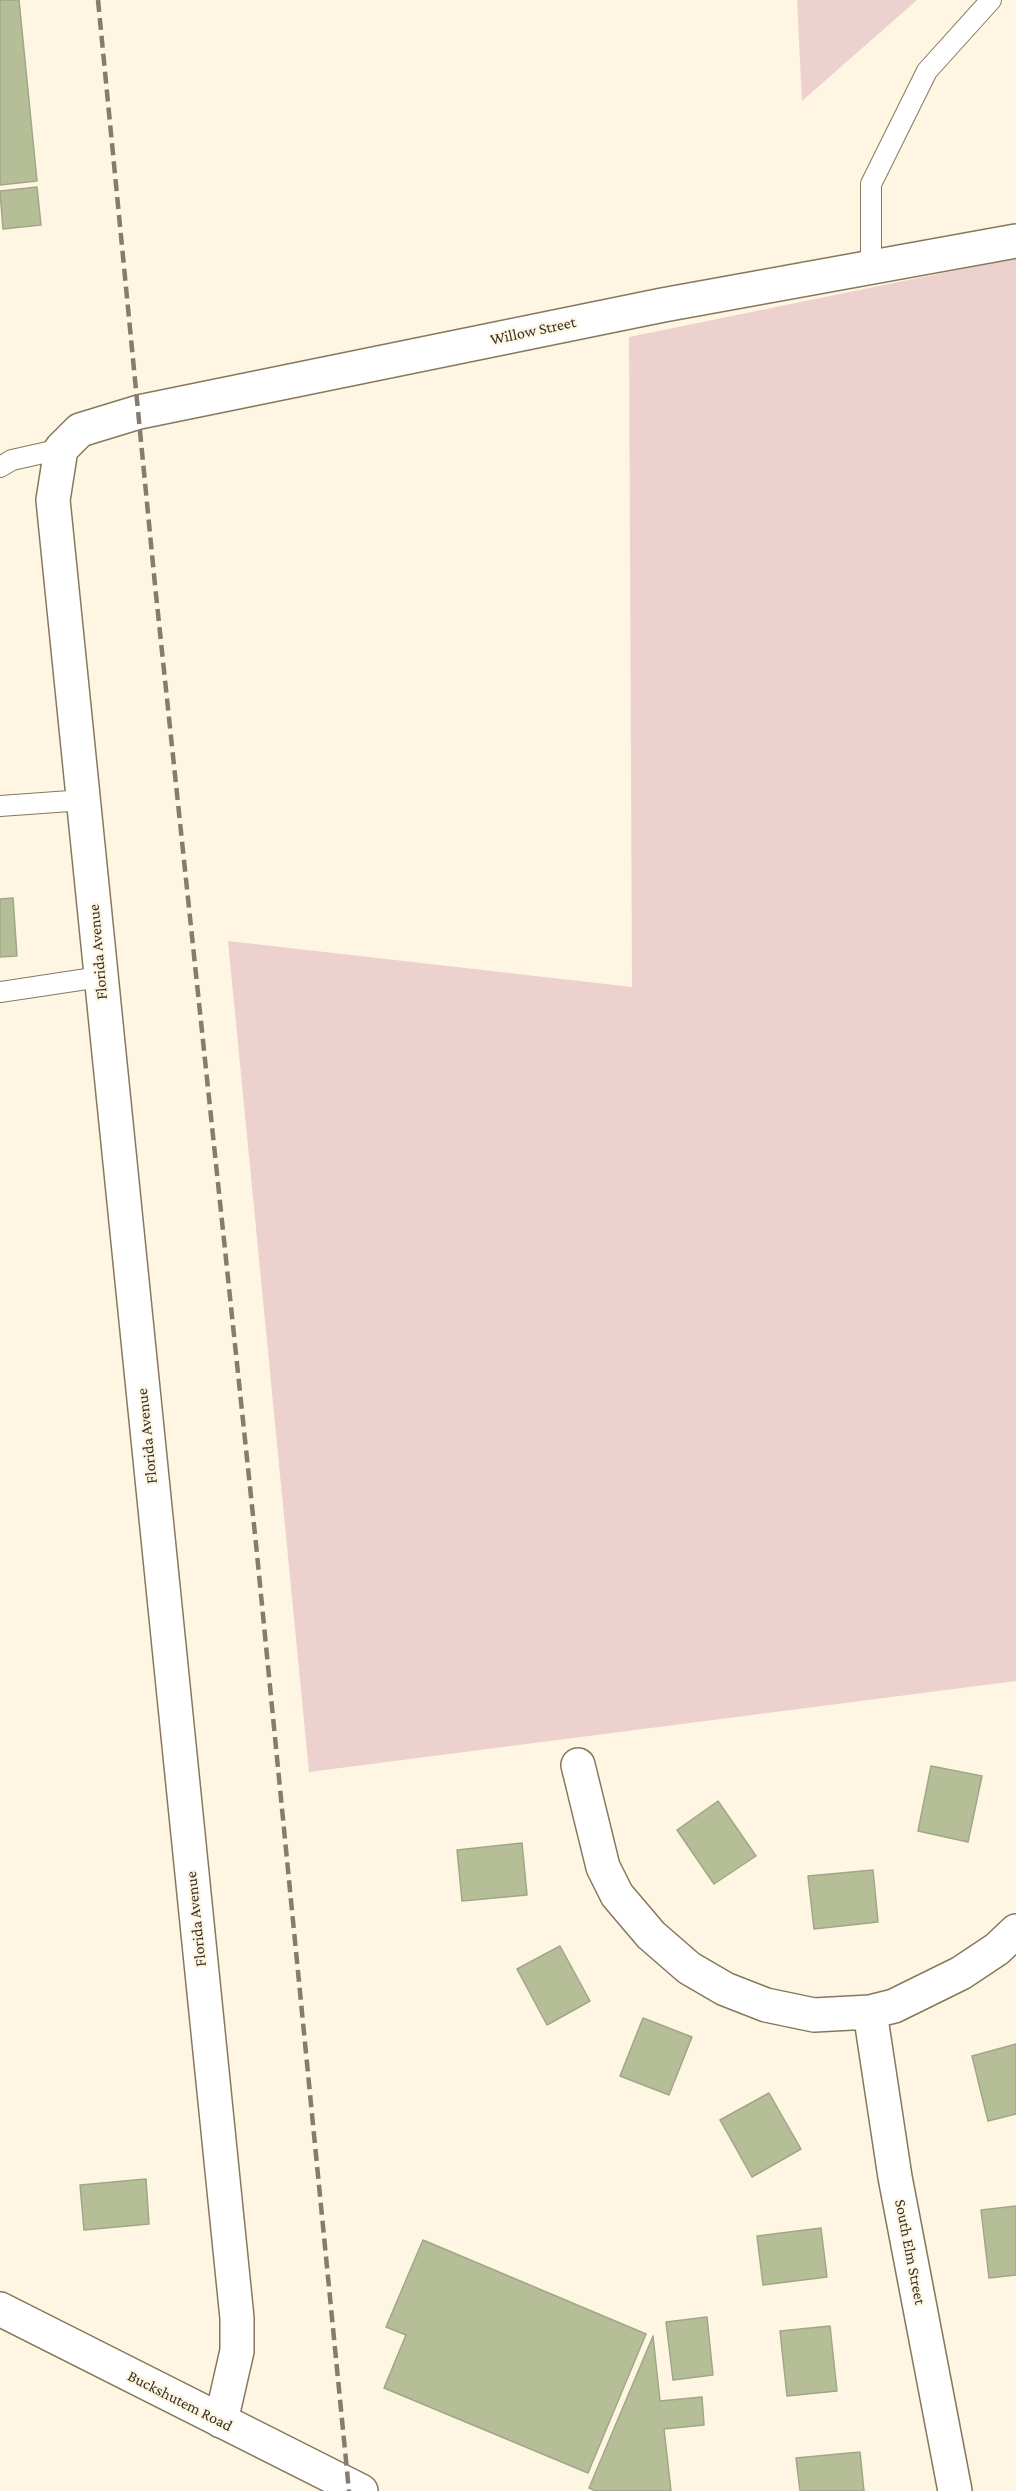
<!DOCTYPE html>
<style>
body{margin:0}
canvas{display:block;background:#fef5e2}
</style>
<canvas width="1016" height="2491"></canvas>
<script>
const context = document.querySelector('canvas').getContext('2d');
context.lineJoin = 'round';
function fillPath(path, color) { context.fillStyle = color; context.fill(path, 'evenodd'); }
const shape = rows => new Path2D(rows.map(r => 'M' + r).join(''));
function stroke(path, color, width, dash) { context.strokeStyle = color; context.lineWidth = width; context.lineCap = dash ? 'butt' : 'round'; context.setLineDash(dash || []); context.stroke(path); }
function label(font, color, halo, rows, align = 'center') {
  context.font = font + ' "Crimson Pro",serif'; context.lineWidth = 4.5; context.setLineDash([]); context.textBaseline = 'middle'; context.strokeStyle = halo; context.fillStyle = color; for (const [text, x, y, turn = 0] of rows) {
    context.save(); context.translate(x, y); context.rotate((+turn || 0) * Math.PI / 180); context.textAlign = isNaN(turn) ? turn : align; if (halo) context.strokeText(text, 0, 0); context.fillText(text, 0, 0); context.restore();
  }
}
const green = shape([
 [797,0,917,0,802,101],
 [1016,258,1016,1681,309,1772,228,941,632,987,629,337]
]);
const building = shape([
 [0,0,19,0,37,181,0,185,0,0],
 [37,187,41,225,3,229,0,191,37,187],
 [13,898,17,956,0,957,0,899,13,898],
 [931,1766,982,1776,968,1842,918,1831,931,1766],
 [718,1801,756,1856,714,1884,677,1830,718,1801],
 [522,1843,527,1895,462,1901,457,1850,522,1843],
 [873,1870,878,1922,814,1929,808,1876,873,1870],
 [560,1946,590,2001,547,2025,517,1969,560,1946],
 [643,2018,692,2037,669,2095,620,2076,643,2018],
 [1016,2044,1016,2114,988,2121,972,2056,1016,2044],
 [769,2093,801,2149,752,2177,720,2120,769,2093],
 [146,2179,149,2224,84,2230,80,2185,146,2179],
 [1016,2206,1016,2275,989,2278,981,2210,1016,2206],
 [821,2228,827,2277,763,2285,757,2236,821,2228],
 [423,2240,646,2334,588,2473,384,2388,406,2335,386,2327,423,2240],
 [707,2317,713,2375,673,2380,666,2322,707,2317],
 [830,2326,837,2391,787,2396,780,2331,830,2326],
 [653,2336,660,2401,702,2397,704,2425,664,2429,671,2491,596,2491,589,2488,653,2336],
 [860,2452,864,2491,800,2491,796,2458,860,2452]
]);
const lane = shape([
 [871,267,871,184,927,71,991,0],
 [0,467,12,460,61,449],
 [0,806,84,800],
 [0,992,100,977]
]);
const street = shape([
 [578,1765,603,1867,617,1895,651,1935,689,1968,725,1989,766,2005,814,2015,870,2012,894,2006,961,1973,997,1949,1016,1931],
 [870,2012,895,2177,955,2491],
 [221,2421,237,2351,237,2318,53,500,61,449,80,430,139,412,663,305,1016,241]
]);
const secondary = shape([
 [0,2309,361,2491]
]);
const rail = shape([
 [98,0,155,585,256,1544,349,2491]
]);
const streetNames = [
 ["Willow Street",533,331,-12],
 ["Florida Avenue",98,952,-95],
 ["Florida Avenue",147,1436,-96],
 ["Florida Avenue",196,1919,-96],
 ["South Elm Street",910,2252,79],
 ["Buckshutem Road",180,2401,27]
];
fillPath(green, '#edd1cf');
fillPath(building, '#b6be98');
stroke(building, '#a0a787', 1.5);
stroke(lane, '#86785b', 22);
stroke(street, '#86785b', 36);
stroke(secondary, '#86785b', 36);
stroke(lane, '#fff', 20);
stroke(street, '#fff', 33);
stroke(secondary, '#fff', 33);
stroke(rail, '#847d6f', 4.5, [12, 6]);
label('16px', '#383226', '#fef5e2', streetNames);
</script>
